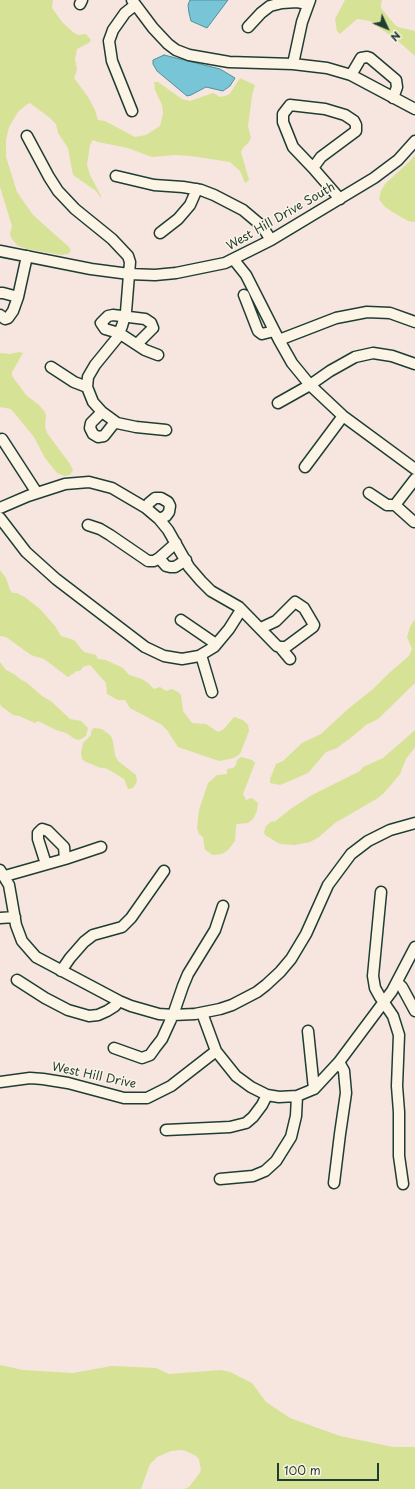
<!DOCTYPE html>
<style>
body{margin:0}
#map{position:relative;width:415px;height:1489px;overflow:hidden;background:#f6e6df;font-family:"Playpen Sans",sans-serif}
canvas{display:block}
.north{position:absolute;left:367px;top:8px;width:40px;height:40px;-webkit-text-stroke:3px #fcf5e5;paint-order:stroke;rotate:134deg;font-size:11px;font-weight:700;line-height:16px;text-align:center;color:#1f3d34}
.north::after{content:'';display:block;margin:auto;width:14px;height:18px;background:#1f3d34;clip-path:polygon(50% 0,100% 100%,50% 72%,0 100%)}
.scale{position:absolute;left:277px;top:1463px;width:102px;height:18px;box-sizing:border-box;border:2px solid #1f3d34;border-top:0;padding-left:5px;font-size:12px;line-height:14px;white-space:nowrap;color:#1f3d34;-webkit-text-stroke:3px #fcf5e5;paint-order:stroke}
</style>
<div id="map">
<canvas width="415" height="1489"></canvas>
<div class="north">N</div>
<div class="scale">100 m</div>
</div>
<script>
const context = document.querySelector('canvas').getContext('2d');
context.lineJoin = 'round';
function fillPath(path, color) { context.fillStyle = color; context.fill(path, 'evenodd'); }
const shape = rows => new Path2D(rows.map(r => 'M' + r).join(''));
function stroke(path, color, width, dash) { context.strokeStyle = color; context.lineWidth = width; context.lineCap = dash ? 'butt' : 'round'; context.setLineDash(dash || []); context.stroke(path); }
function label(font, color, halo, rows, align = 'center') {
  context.font = font + ' "Playpen Sans",sans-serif'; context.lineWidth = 3; context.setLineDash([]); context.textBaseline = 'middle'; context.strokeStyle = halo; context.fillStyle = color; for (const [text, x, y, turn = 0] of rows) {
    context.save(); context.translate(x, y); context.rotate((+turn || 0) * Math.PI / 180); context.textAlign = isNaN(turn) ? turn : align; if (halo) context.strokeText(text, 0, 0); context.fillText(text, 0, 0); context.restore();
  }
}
const green = shape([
 [0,0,53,0,52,8,62,22,73,32,78,35,86,34,91,40,89,43,77,49,75,59,77,70,74,78,88,97,95,110,98,120,105,121,135,137,146,135,160,126,163,114,162,105,155,90,154,82,158,82,182,99,190,101,213,93,220,97,228,95,231,92,240,78,255,85,252,96,248,126,251,138,249,142,243,148,241,152,249,180,245,183,240,171,230,162,191,156,174,155,152,157,128,148,98,142,93,140,90,145,87,165,90,175,101,196,101,198,96,191,73,175,68,148,58,133,56,124,50,118,30,103,26,105,18,112,9,127,6,140,6,157,17,192,33,215,69,247,71,251,68,254,61,255,27,249,18,246,11,238,10,234,12,226,0,187],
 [345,0,382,0,381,4,381,8,395,25,398,27,415,31,415,56,398,41,370,21,357,19,340,34,337,31,335,19],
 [415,155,415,222,408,221,391,211,384,206,379,199,381,191,385,184,409,162],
 [19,352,23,353,12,372,12,376,26,395,39,405,44,411,46,415,45,427,47,433,70,464,73,470,70,475,65,476,57,473,45,458,34,437,11,409,0,407,0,353,10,354],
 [0,570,6,578,10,590,13,593,17,593,26,598,40,609,55,626,61,636,74,640,84,652,96,655,98,659,106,660,123,668,129,675,142,679,148,683,154,689,160,687,166,691,172,689,178,692,181,695,183,711,192,723,206,724,218,732,224,729,234,717,243,720,248,725,249,731,240,754,234,758,219,761,178,747,167,730,162,725,130,708,125,700,118,700,107,694,106,683,90,665,83,667,80,671,77,671,68,677,44,659,31,655,6,637,0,636],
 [415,619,415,683,378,719,366,725,353,736,337,748,326,752,308,773,280,785,270,783,270,779,276,764,283,761,302,743,321,734,348,709,373,689,388,674,409,656,412,649,407,637,410,627],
 [0,662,6,670,14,674,20,679,26,682,42,696,52,702,70,719,81,721,88,728,86,736,79,740,75,739,66,733,56,730,38,721,35,723,19,716,13,715,1,706,0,704],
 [94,728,102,729,111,736,113,742,115,755,118,761,136,775,137,781,134,787,130,789,128,789,124,779,111,771,105,768,101,768,86,762,82,759,81,753,83,743,91,735,91,731],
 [415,730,415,747,406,759,400,774,385,792,378,798,335,823,319,837,310,842,295,845,280,844,265,835,264,832,266,826,272,821,274,822,292,808,312,795,360,771,363,767,383,758],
 [241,757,252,760,255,763,243,794,246,800,252,798,258,803,257,811,253,819,248,823,237,824,236,826,235,841,228,850,222,854,213,855,205,850,203,837,199,834,197,828,199,810,208,783,217,775,227,774,227,769,233,768,236,765,237,760],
 [0,1365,23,1370,73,1373,112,1366,156,1368,169,1374,221,1370,230,1372,252,1383,266,1402,290,1418,340,1436,393,1447,415,1447,415,1489,184,1489,189,1487,199,1474,201,1470,200,1465,199,1459,196,1456,186,1451,181,1450,171,1451,157,1457,150,1464,141,1489,0,1489]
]);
const water = shape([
 [190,0,228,0,207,28,191,21,189,13,188,5,190,0],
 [164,55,220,69,235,78,230,86,223,91,206,87,191,95,187,96,157,71,153,64,153,60,164,55]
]);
const minor = shape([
 [132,0,153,28,168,44,176,50,189,55,229,62,293,64,327,68,351,75,415,109],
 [80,4,82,0],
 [248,27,261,13,270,6,282,3,297,2,308,4],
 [293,64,302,22,310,0],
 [351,75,361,58,367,57,370,58,396,80,397,87,393,98],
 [290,105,325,109,345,115,354,121,356,125,356,131,321,157,313,168,293,147,283,122,283,114,290,105],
 [132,111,112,61,109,41,113,30,125,13,135,5],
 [27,136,49,177,58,191,75,209,112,239,128,256,130,262,126,312,122,326,117,338,95,365,88,377,87,387,93,402,102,412,117,423,136,427,166,430],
 [313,168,340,199],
 [116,176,154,185,183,187,201,190,214,195,243,210,262,226,271,240],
 [160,233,178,219,190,205,197,189],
 [0,251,91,269,129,274,155,275,176,273,225,263,271,240,374,178,398,160,415,141],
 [234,260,246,275,279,340,292,363,310,385,343,416,415,469],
 [0,293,3,293,18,297],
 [244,295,258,331,262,334,274,331],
 [0,315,5,319,8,318,13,311,18,297,27,256],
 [279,340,336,318,367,312,390,313,415,322],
 [137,344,153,328,151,323,145,319,113,315,108,316,101,323,105,329,119,333,145,350,158,355],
 [51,367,74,382,87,387],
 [278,403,310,385,330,371,355,357,373,353,392,356,415,364],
 [102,412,91,423,90,428,93,434,98,437,104,436,115,422],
 [2,439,37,493],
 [305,467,343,416],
 [369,493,387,505,395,505,414,522],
 [395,505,415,479],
 [0,508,28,496,65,484,89,482,112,488,146,508,159,519,168,530,189,567,201,581,211,591,239,607,277,646,280,647,290,659],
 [146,508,149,503,155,498,161,498,168,502,170,506,169,512,166,516,159,519],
 [0,518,26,552,56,579,145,647,164,656,182,659,199,656,214,647,229,629,241,610],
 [88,525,100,529,110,535,148,561,154,561,159,558,176,543],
 [159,558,166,566,170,567,175,567,186,560],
 [181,620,216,644],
 [261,628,276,621,295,602,304,608,314,625,313,627,286,647,280,647],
 [201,655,212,692],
 [46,864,38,839,38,833,42,829,48,831,64,847,65,859],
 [0,870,9,885,16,925,22,941,36,957,119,1001,131,1006,159,1014,173,1015,195,1014,220,1009,232,1005,257,992,266,985,280,972,291,959,306,934,328,885,351,854,368,841,390,830,415,823],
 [5,876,65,859,101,847],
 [381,892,373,976,375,988,380,997,393,1016,399,1035,397,1086,399,1112,399,1156,403,1184],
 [0,918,15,917],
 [61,971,70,958,84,942,93,935,122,927,131,918,164,871],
 [17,980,45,998,68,1010,89,1016,98,1015,107,1011,115,1006,119,1001],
 [397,982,402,987,415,1011],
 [202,1013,216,1051,236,1076,251,1087,267,1095,279,1097,297,1096,314,1089,339,1062,392,991,415,947],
 [308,1031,314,1089],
 [114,1048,142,1058,150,1055,155,1048,162,1039,173,1015,183,986,188,974,215,930,223,906],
 [0,1082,30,1078,43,1079,68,1083,124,1098,147,1098,171,1086,216,1051],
 [166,1130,230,1127,246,1123,253,1117,262,1105,267,1095],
 [220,1179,253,1176,265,1171,276,1161,291,1137,296,1116,297,1096],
 [334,1183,340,1134,346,1093,344,1071,339,1062]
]);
const streetNames = [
 ["West Hill Drive South",281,217,-30],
 ["West Hill Drive",94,1076,12]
];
fillPath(green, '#d6e295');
fillPath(water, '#79c5d8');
stroke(water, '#558f96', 1);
stroke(minor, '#1f3d34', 13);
stroke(minor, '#fcf5e5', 10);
label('12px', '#1f3d34', '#fcf5e5', streetNames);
</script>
